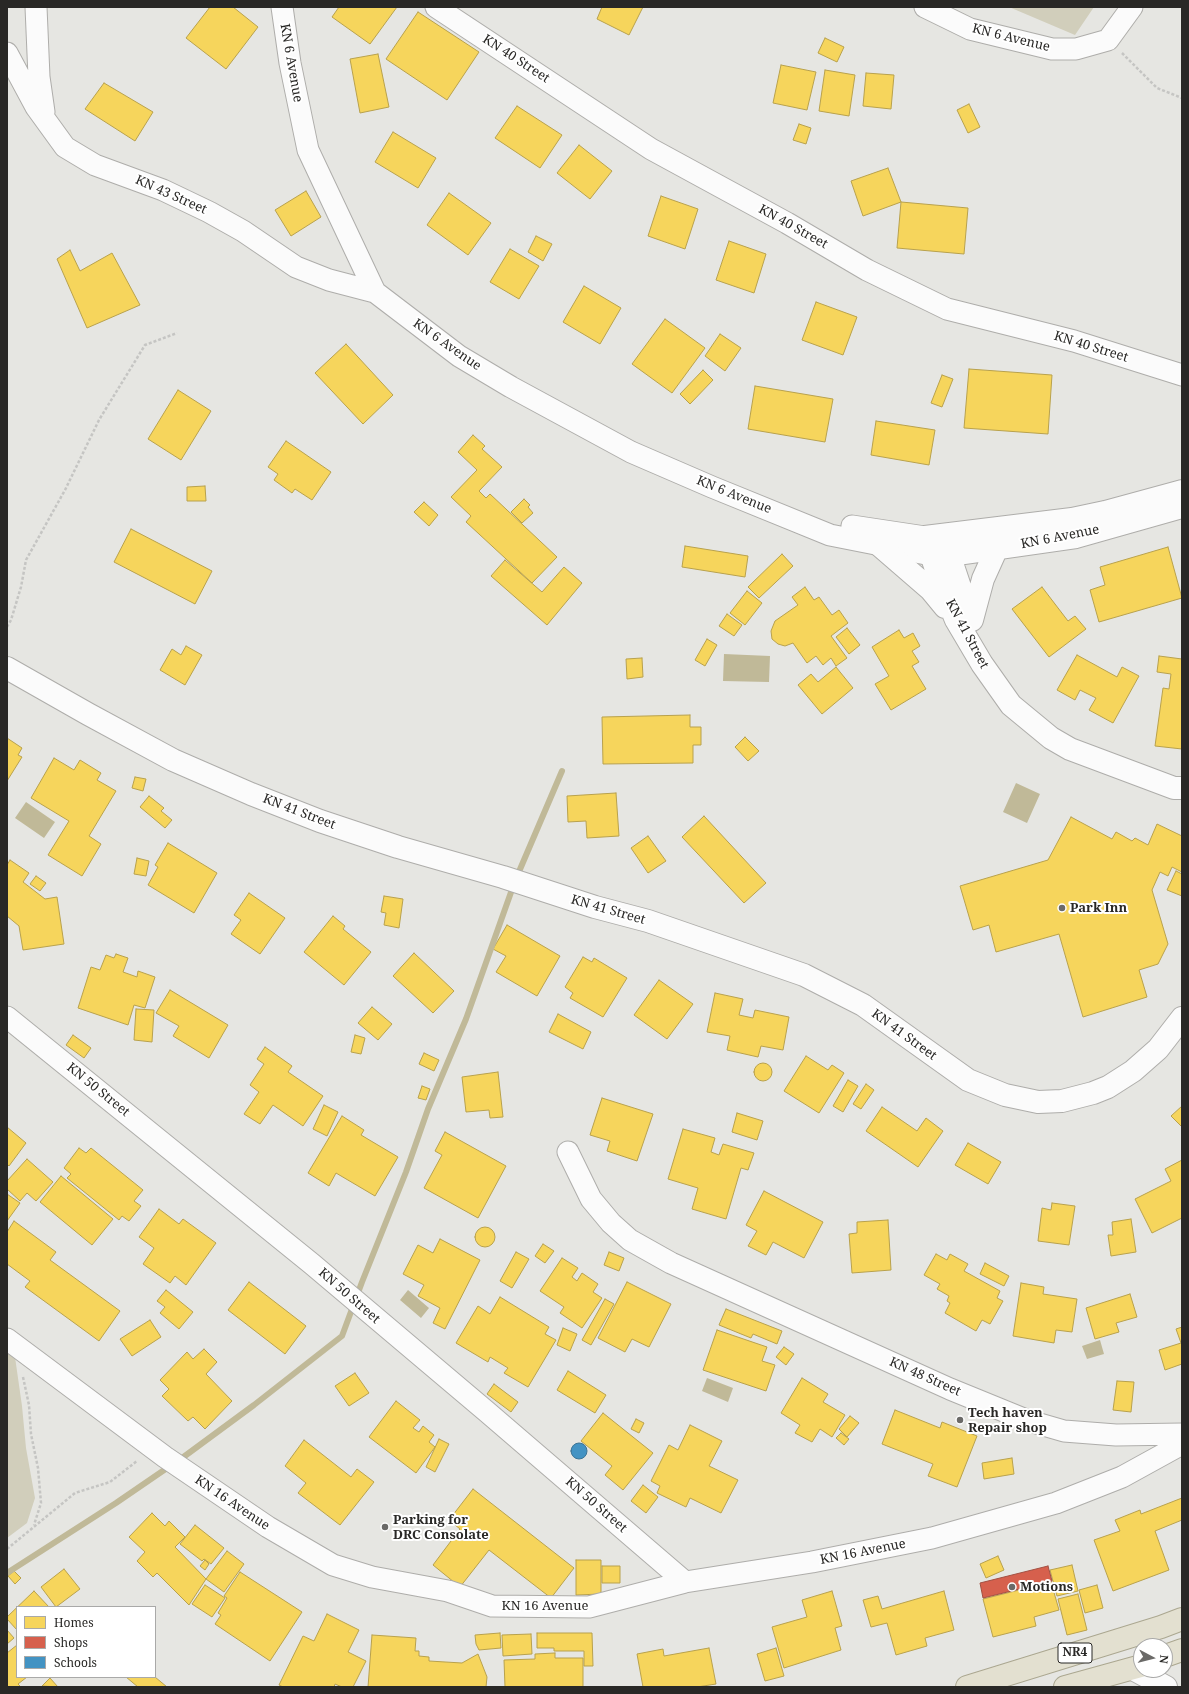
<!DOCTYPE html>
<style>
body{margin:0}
#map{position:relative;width:1189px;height:1694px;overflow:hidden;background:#e6e6e2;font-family:"Noto Serif",serif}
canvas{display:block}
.frame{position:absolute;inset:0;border:8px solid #292826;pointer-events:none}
.legend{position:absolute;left:16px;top:1606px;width:140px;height:72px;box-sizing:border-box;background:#fff;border:1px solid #a9a9a8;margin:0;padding:5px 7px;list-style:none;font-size:12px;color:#292826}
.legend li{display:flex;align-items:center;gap:8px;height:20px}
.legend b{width:20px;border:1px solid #a9a9a8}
.north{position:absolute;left:1133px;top:1638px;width:40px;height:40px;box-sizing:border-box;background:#fff;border:1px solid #a9a9a8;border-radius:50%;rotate:97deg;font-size:11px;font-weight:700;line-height:16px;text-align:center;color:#292826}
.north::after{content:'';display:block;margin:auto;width:14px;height:18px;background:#6b6a68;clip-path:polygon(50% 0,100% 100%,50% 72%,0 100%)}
</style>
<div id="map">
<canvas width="1189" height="1694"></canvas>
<div class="frame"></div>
<ul class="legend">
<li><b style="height:11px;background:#f6d55c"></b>Homes</li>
<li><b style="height:11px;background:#d6604d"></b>Shops</li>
<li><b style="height:11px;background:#4393c3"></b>Schools</li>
</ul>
<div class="north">N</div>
</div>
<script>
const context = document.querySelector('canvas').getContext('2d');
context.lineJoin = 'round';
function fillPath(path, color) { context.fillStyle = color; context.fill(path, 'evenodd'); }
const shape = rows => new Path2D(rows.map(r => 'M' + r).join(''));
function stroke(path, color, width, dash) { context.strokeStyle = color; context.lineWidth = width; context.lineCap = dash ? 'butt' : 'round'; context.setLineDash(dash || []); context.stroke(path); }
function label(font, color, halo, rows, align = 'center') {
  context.font = font + ' "Noto Serif",serif'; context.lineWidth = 4; context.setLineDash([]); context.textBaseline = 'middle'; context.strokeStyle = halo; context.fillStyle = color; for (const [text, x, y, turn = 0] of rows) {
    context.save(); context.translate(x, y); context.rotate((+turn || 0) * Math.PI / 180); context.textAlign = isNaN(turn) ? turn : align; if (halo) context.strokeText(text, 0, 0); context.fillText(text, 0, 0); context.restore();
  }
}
const green = shape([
 [1009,7,1094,7,1075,35],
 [7,1345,14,1350,22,1406,26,1448,35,1498,27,1523,7,1538]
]);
const water = shape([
 [724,654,770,656,769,682,723,681],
 [1016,783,1040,794,1027,823,1003,812],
 [26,802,55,822,44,838,15,818],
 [408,1290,429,1308,421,1318,400,1300],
 [1100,1340,1104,1354,1087,1359,1082,1346],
 [707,1378,733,1388,728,1402,702,1391]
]);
const homes = shape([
 [210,7,233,7,258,27,226,69,186,38,210,7],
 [339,7,397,7,370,44,332,17,339,7],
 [602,7,643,7,629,35,597,19,602,7],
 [418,12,479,52,447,100,386,59,418,12],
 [825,38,844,47,837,62,818,53,825,38],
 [378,54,389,107,360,113,350,59,378,54],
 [781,65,816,72,807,110,773,103,781,65],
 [825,70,855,75,849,116,819,111,825,70],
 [866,73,894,75,891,109,863,106,866,73],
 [104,83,153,112,135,141,85,109,104,83],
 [969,104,980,127,968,133,957,110,969,104],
 [517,106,562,135,540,168,495,138,517,106],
 [799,124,811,128,806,144,793,140,799,124],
 [393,132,436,158,418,188,375,162,393,132],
 [579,145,612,171,590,199,557,173,579,145],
 [888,168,901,202,863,216,851,181,888,168],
 [306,191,321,217,291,236,275,210,306,191],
 [449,193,491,223,468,255,427,225,449,193],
 [661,196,698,209,685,249,648,236,661,196],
 [901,202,968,208,964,254,897,248,901,202],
 [536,236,552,244,543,261,528,252,536,236],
 [729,241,766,254,754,293,716,280,729,241],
 [510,249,539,266,519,299,490,282,510,249],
 [70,250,80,271,112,253,140,305,87,328,57,259,70,250],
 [584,286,621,308,600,344,563,322,584,286],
 [816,302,857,317,843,355,802,340,816,302],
 [665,319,705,348,672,393,632,364,665,319],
 [720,334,741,348,725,371,705,356,720,334],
 [346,344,393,395,363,424,315,373,346,344],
 [969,369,1052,375,1048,434,964,428,969,369],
 [703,370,713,380,690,404,680,394,703,370],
 [942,375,953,379,942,407,931,403,942,375],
 [755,386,833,399,825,442,748,429,755,386],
 [178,390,211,411,181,460,148,439,178,390],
 [876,421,935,430,929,465,871,455,876,421],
 [473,435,485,446,482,449,502,467,479,491,486,498,490,494,557,557,532,583,466,522,471,516,451,497,477,470,458,452,473,435],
 [286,441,331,472,312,500,295,489,292,493,274,480,278,474,268,467,286,441],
 [205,486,206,501,187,501,187,487,205,486],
 [524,499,530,505,528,507,533,513,522,523,511,512,524,499],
 [424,502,438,515,429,526,414,512,424,502],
 [131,529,212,571,195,604,114,562,131,529],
 [685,546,748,556,745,577,682,567,685,546],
 [1168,547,1182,598,1099,622,1090,590,1105,585,1100,567,1168,547],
 [782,554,793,566,759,598,748,587,782,554],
 [505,560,542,592,564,567,582,583,547,625,491,576,505,560],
 [805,587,814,600,819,597,832,615,839,610,848,623,831,636,847,658,836,666,831,658,823,665,816,656,807,663,793,643,785,646,778,644,772,639,771,631,775,621,798,605,792,597,805,587],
 [1042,587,1068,621,1075,616,1086,629,1049,657,1012,609,1042,587],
 [747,591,762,603,745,625,730,613,747,591],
 [727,614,742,625,734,636,719,626,727,614],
 [847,628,860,645,849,654,836,637,847,628],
 [899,630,904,638,913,633,920,646,912,651,919,662,912,666,926,689,891,710,875,684,889,676,872,647,899,630],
 [707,639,717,645,705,666,695,660,707,639],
 [186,646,202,655,185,685,160,670,172,649,181,655,186,646],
 [1077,655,1117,677,1122,667,1139,676,1113,723,1089,710,1096,698,1080,690,1075,700,1057,690,1077,655],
 [1159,656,1182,659,1182,749,1155,746,1163,688,1169,689,1171,674,1157,672,1159,656],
 [642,658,643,677,627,679,626,659,642,658],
 [836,667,853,688,822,714,798,685,811,674,818,682,836,667],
 [690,715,690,727,701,727,701,745,693,745,693,763,603,764,602,717,690,715],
 [745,737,759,751,748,761,735,747,745,737],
 [7,738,22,748,18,755,22,757,7,781,7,738],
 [54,758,74,770,80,760,101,773,97,780,116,791,89,836,101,844,82,876,48,855,69,821,31,798,54,758],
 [135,777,146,779,143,791,132,788,135,777],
 [616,793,619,836,587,838,586,821,568,822,567,796,616,793],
 [149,796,164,808,161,811,172,820,165,828,140,807,149,796],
 [704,816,766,883,744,903,682,837,704,816],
 [1071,817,1112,839,1116,832,1132,841,1135,838,1148,845,1157,824,1182,836,1182,872,1172,867,1168,876,1160,872,1152,890,1168,944,1158,964,1139,970,1147,997,1083,1017,1059,934,996,952,989,925,973,930,960,886,1048,860,1071,817],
 [648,836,666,861,648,873,631,848,648,836],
 [168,843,217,873,194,913,148,885,158,867,155,865,168,843],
 [137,858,149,861,146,876,134,874,137,858],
 [10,860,29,873,23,882,45,899,57,897,64,944,23,950,19,926,7,916,7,865,10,860],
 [1176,871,1182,874,1182,896,1167,890,1176,871],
 [36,876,46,883,40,891,30,884,36,876],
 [249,893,285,918,260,954,231,934,241,920,234,915,249,893],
 [384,896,403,899,399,928,384,925,386,913,381,912,384,896],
 [333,916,345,926,343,929,371,952,344,985,304,952,333,916],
 [507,925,560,956,537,996,496,972,506,956,493,949,507,925],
 [414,953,454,991,433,1013,393,976,414,953],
 [116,954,128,958,123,972,137,977,138,971,155,977,145,1008,134,1005,128,1025,78,1008,91,967,100,970,106,955,114,958,116,954],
 [583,957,592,962,594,958,627,978,603,1017,570,998,573,993,565,987,583,957],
 [659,980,693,1004,667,1039,634,1015,659,980],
 [170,990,228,1025,209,1058,173,1036,179,1026,156,1013,170,990],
 [715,993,743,999,739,1015,753,1018,755,1010,789,1017,783,1050,761,1046,758,1057,727,1050,730,1036,707,1032,715,993],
 [372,1007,392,1024,378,1040,358,1023,372,1007],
 [136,1009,154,1010,152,1042,134,1040,136,1009],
 [558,1014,591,1032,583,1049,549,1032,558,1014],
 [73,1035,91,1048,84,1058,66,1045,73,1035],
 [355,1035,365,1038,361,1054,351,1052,355,1035],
 [265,1047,292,1066,288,1072,323,1096,303,1126,273,1105,260,1124,244,1114,259,1092,250,1085,264,1064,257,1059,265,1047],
 [424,1053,439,1060,434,1071,419,1064,424,1053],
 [806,1056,828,1070,832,1065,844,1073,819,1113,784,1091,806,1056],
 '754 1072a9 9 0 1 1 18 0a9 9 0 1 1-18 0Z',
 [498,1072,503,1117,490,1118,489,1110,466,1112,462,1077,498,1072],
 [848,1080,858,1086,843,1112,833,1106,848,1080],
 [866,1084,874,1090,861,1109,853,1104,866,1084],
 [422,1086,430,1089,426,1100,418,1098,422,1086],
 [602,1098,653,1114,637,1161,607,1151,610,1141,590,1135,602,1098],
 [324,1105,338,1112,327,1136,313,1129,324,1105],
 [1182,1106,1182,1127,1171,1116,1182,1106],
 [882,1107,917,1131,926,1118,943,1131,918,1167,866,1131,882,1107],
 [737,1113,763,1121,757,1140,732,1132,737,1113],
 [342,1116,364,1130,361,1135,398,1157,375,1196,336,1173,329,1186,308,1173,342,1116],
 [7,1127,26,1143,9,1166,7,1164,7,1127],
 [683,1129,715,1138,711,1152,719,1155,723,1144,754,1153,748,1170,741,1168,726,1219,692,1209,698,1188,668,1179,683,1129],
 [445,1132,506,1166,478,1218,424,1188,442,1155,435,1151,445,1132],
 [968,1143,1001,1162,988,1184,955,1165,968,1143],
 [79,1148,86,1153,91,1148,143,1190,134,1201,141,1206,129,1221,122,1216,119,1220,67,1178,71,1174,64,1168,79,1148],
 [27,1159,53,1182,36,1201,27,1193,20,1201,7,1189,7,1181,27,1159],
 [1182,1160,1182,1218,1152,1233,1135,1199,1171,1181,1165,1169,1182,1160],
 [61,1176,113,1219,92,1245,40,1202,61,1176],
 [764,1191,823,1222,804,1258,773,1242,766,1255,748,1246,757,1231,746,1225,764,1191],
 [7,1194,20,1203,7,1221,7,1194],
 [1052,1203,1075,1206,1069,1245,1038,1241,1042,1208,1051,1210,1052,1203],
 [159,1209,179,1224,183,1219,216,1243,186,1285,175,1276,170,1283,143,1264,154,1248,139,1237,159,1209],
 [1131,1219,1136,1252,1111,1256,1108,1235,1113,1235,1112,1222,1131,1219],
 [888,1220,891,1270,852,1273,849,1234,857,1233,857,1222,888,1220],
 [14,1221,56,1252,50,1260,120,1311,99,1341,25,1287,30,1281,7,1264,7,1232,14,1221],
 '475 1237a10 10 0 1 1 20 0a10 10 0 1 1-20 0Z',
 [440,1239,480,1260,445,1329,433,1323,440,1308,418,1296,424,1285,403,1274,418,1245,433,1253,440,1239],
 [543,1244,554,1251,545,1263,535,1256,543,1244],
 [516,1252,529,1259,512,1288,500,1281,516,1252],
 [609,1252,624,1258,619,1271,604,1265,609,1252],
 [936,1254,947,1260,950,1254,968,1264,964,1271,1000,1291,997,1298,1003,1301,990,1324,982,1320,976,1331,945,1313,950,1303,947,1301,949,1296,937,1289,940,1284,924,1275,936,1254],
 [562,1258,578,1268,572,1277,577,1281,582,1273,598,1284,593,1292,602,1298,582,1328,560,1313,564,1307,540,1291,562,1258],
 [985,1263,1009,1276,1004,1286,980,1274,985,1263],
 [249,1282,306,1326,285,1354,228,1310,249,1282],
 [627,1282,671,1304,649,1347,632,1339,625,1352,598,1338,627,1282],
 [1021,1283,1044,1287,1043,1294,1077,1299,1072,1332,1056,1330,1054,1343,1013,1336,1021,1283],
 [166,1290,193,1312,179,1329,160,1313,165,1307,157,1301,166,1290],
 [1130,1294,1137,1317,1116,1323,1119,1332,1095,1339,1086,1308,1130,1294],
 [500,1297,549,1327,545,1334,556,1340,528,1387,504,1373,508,1368,490,1357,488,1362,456,1343,478,1306,490,1314,500,1297],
 [605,1299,614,1304,591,1345,582,1340,605,1299],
 [726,1309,782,1331,777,1344,753,1334,751,1338,719,1325,726,1309],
 [150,1320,161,1337,132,1356,120,1339,150,1320],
 [1182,1327,1182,1364,1165,1370,1159,1350,1181,1343,1176,1329,1182,1327],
 [563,1328,577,1334,570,1351,557,1345,563,1328],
 [717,1330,767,1347,762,1361,775,1365,766,1391,703,1370,717,1330],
 [784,1347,794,1354,786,1365,776,1357,784,1347],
 [204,1349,217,1362,206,1374,232,1401,205,1429,193,1417,188,1421,162,1396,169,1389,160,1380,187,1352,193,1359,204,1349],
 [568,1371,606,1395,595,1413,557,1390,568,1371],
 [355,1373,369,1393,349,1406,335,1386,355,1373],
 [802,1378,828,1394,823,1402,845,1415,832,1437,820,1429,812,1442,795,1433,800,1425,781,1413,802,1378],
 [1117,1381,1134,1382,1131,1412,1113,1410,1117,1381],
 [494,1384,518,1402,511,1412,487,1394,494,1384],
 [396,1401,420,1420,413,1428,419,1432,423,1426,434,1435,429,1442,435,1447,416,1473,369,1437,396,1401],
 [895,1410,940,1428,942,1422,977,1436,957,1487,928,1476,933,1464,882,1444,895,1410],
 [603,1413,653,1453,623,1490,605,1475,612,1466,581,1441,603,1413],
 [850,1416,859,1423,847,1437,839,1429,850,1416],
 [636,1419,644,1423,639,1433,631,1429,636,1419],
 [690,1425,722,1441,709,1466,738,1480,721,1513,690,1498,686,1507,657,1493,660,1486,651,1481,669,1445,678,1450,690,1425],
 [841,1433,849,1439,844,1445,836,1438,841,1433],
 [439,1439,449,1444,435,1472,426,1467,439,1439],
 [304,1440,351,1477,357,1469,374,1482,340,1525,298,1493,306,1483,285,1466,304,1440],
 [1012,1458,1014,1474,984,1479,982,1463,1012,1458],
 [643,1485,658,1497,646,1513,631,1501,643,1485],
 [473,1489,574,1568,551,1598,489,1550,460,1587,433,1565,460,1529,449,1520,473,1489],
 [1182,1498,1182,1520,1155,1531,1169,1570,1113,1591,1094,1540,1120,1531,1115,1520,1140,1510,1141,1514,1182,1498],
 [152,1513,165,1526,169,1521,185,1537,175,1547,206,1579,189,1605,157,1573,153,1577,137,1561,145,1552,129,1537,152,1513],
 [195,1525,224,1548,211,1564,204,1559,202,1561,180,1544,195,1525],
 [227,1551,244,1564,224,1592,206,1579,227,1551],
 [998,1556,1004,1570,986,1578,980,1564,998,1556],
 [205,1560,209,1564,205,1570,200,1566,205,1560],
 [576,1560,601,1560,601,1594,576,1595,576,1560],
 [1072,1565,1078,1591,1057,1596,1050,1570,1072,1565],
 [602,1566,620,1566,620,1583,602,1583,602,1566],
 [64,1569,80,1589,56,1607,41,1587,64,1569],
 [14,1571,21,1578,15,1584,8,1576,14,1571],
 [240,1572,302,1612,270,1661,215,1624,221,1615,218,1613,227,1598,224,1596,240,1572],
 [1051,1582,1059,1610,1034,1617,1036,1626,993,1637,983,1599,1051,1582],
 [205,1585,225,1598,212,1617,192,1604,205,1585],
 [1097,1585,1103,1608,1085,1613,1079,1590,1097,1585],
 [34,1591,49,1607,17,1607,17,1630,7,1619,7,1617,34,1591],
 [832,1591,842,1626,835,1628,841,1650,784,1668,772,1627,807,1617,802,1600,832,1591],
 [944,1591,954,1630,925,1638,927,1646,896,1655,887,1623,871,1627,863,1600,878,1596,882,1609,944,1591],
 [1078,1594,1087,1630,1067,1635,1058,1599,1078,1594],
 [327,1614,359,1630,348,1652,366,1661,353,1687,342,1687,335,1684,334,1687,283,1687,279,1685,303,1636,314,1641,327,1614],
 [7,1630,14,1638,7,1644,7,1630],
 [500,1633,501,1648,479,1650,476,1644,475,1635,500,1633],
 [537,1633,592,1633,593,1666,584,1666,584,1651,554,1651,554,1648,537,1648,537,1633],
 [531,1634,532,1654,503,1656,502,1635,531,1634],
 [372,1635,416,1638,415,1651,419,1651,419,1656,429,1657,429,1661,462,1663,478,1654,487,1677,486,1687,368,1687,372,1635],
 [17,1645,17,1677,27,1677,18,1684,21,1687,7,1687,7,1653,17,1645],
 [709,1648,716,1684,697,1687,643,1687,637,1654,663,1649,664,1656,709,1648],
 [776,1648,784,1676,765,1681,757,1654,776,1648],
 [555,1653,555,1658,583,1658,583,1687,505,1687,504,1660,535,1659,535,1654,555,1653],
 [126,1677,155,1677,167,1687,138,1687,126,1677],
 [50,1678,58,1687,42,1686,50,1678]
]);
const shops = shape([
 [1048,1566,1052,1581,983,1598,980,1583,1048,1566]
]);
const schools = shape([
 '571 1451a8 8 0 1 1 16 0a8 8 0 1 1-16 0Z'
]);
const stream = shape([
 [178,1461,254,1405,342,1336,362,1282,406,1172,428,1109,466,1019,515,881,562,771],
 [7,1573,116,1503,170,1466]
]);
const path = shape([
 [1122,53,1157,88,1182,98],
 [7,627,11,620,21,587,26,560,65,490,99,420,145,345,177,333],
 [23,1377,29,1405,31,1434,38,1468,41,1503,34,1525],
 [7,1549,75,1493,110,1482,137,1461]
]);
const minor = shape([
 [36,7,39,77,44,112],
 [282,7,290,63,308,150,375,292,459,356,511,387,631,452,712,487,830,535,931,555],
 [436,7,651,149,787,223,867,270,947,309,1074,341,1182,375],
 [925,7,970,29,1052,49,1076,49,1108,40,1132,7],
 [7,53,36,107,65,147,95,165,163,190,209,212,243,231,296,267,329,280,375,292],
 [852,526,925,537],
 [7,1017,312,1264,486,1411,685,1582],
 [568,1152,591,1199,611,1223,630,1240,671,1263,950,1389,1026,1420,1064,1431,1116,1435,1182,1434],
 [7,1339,165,1457,268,1527,333,1565,372,1577,448,1591,492,1606,589,1607,685,1582,812,1562,932,1538,1056,1503,1122,1477,1182,1444]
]);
const tertiary = shape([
 [1133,1669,1166,1687]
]);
const secondary = shape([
 [1182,491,1105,512,1072,519,925,537,940,581,956,620,982,664,1011,705,1051,738,1070,749,1174,788,1182,788],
 [945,542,970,617],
 [879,545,931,590,945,607],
 [931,555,950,555,1076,537,1182,507],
 [972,620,983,579,997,548],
 [7,668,88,714,173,760,251,794,320,821,398,847,503,877,595,907,648,921,804,975,863,1005,968,1080,1005,1095,1038,1102,1062,1101,1093,1093,1108,1087,1133,1071,1158,1049,1182,1018]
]);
const trunk = shape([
 [1165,1656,1182,1650],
 [967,1687,1161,1627,1182,1619],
 [1065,1687,1141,1666]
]);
const markers = [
 [1062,908,4,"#6b6a68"],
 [960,1420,4,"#6b6a68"],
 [385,1527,4,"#6b6a68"],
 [1012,1587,4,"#6b6a68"]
];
const shields = [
 [1075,1653,34]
];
const shieldNames = [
 ["NR4",1075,1653]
];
const streetNames = [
 ["KN 6 Avenue",1011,38,14],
 ["KN 40 Street",516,59,33],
 ["KN 6 Avenue",291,63,80],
 ["KN 43 Street",171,195,24],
 ["KN 40 Street",793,227,29],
 ["KN 6 Avenue",447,345,35],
 ["KN 40 Street",1091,347,17],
 ["KN 6 Avenue",734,495,22],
 ["KN 6 Avenue",1060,537,-11],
 ["KN 41 Street",967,634,62],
 ["KN 41 Street",299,812,21],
 ["KN 41 Street",608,910,16],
 ["KN 41 Street",904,1035,36],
 ["KN 50 Street",98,1090,39],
 ["KN 50 Street",349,1296,41],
 ["KN 48 Street",925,1377,24],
 ["KN 16 Avenue",232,1503,34],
 ["KN 50 Street",596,1505,41],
 ["KN 16 Avenue",863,1552,-11],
 ["KN 16 Avenue",545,1606]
];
const poiNames = [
 ["Park Inn",1070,908],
 ["Tech haven",968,1413],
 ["Repair shop",968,1428],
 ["Parking for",393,1520],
 ["DRC Consolate",393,1535],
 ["Motions",1020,1587]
];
fillPath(green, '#d1cebb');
fillPath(water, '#c0b998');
fillPath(homes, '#f6d55c');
stroke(homes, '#b8a14c', 1);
fillPath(shops, '#d6604d');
stroke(shops, '#a24f41', 1);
fillPath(schools, '#4393c3');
stroke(schools, '#3b7394', 1);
stroke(stream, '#c0b998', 6);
stroke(minor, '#aeadaa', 23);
stroke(tertiary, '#aeadaa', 24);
stroke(secondary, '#aeadaa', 24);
stroke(trunk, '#aba790', 24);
stroke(path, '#c5c5c3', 2.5, [3, 2]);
stroke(minor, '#fbfbfb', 21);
stroke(tertiary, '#fbfbfb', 22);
stroke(secondary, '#fbfbfb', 22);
stroke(trunk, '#e3e0d0', 22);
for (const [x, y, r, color] of markers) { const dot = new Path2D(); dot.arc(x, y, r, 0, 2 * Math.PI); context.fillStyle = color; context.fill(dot); stroke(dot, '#fff', 1.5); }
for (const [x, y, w] of shields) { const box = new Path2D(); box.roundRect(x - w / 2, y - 10, w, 20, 3); context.fillStyle = '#fff'; context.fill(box); stroke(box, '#292826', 1); }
label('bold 12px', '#292826', null, shieldNames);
label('13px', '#292826', '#fff', streetNames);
label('bold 13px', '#292826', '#fff', poiNames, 'left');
</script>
